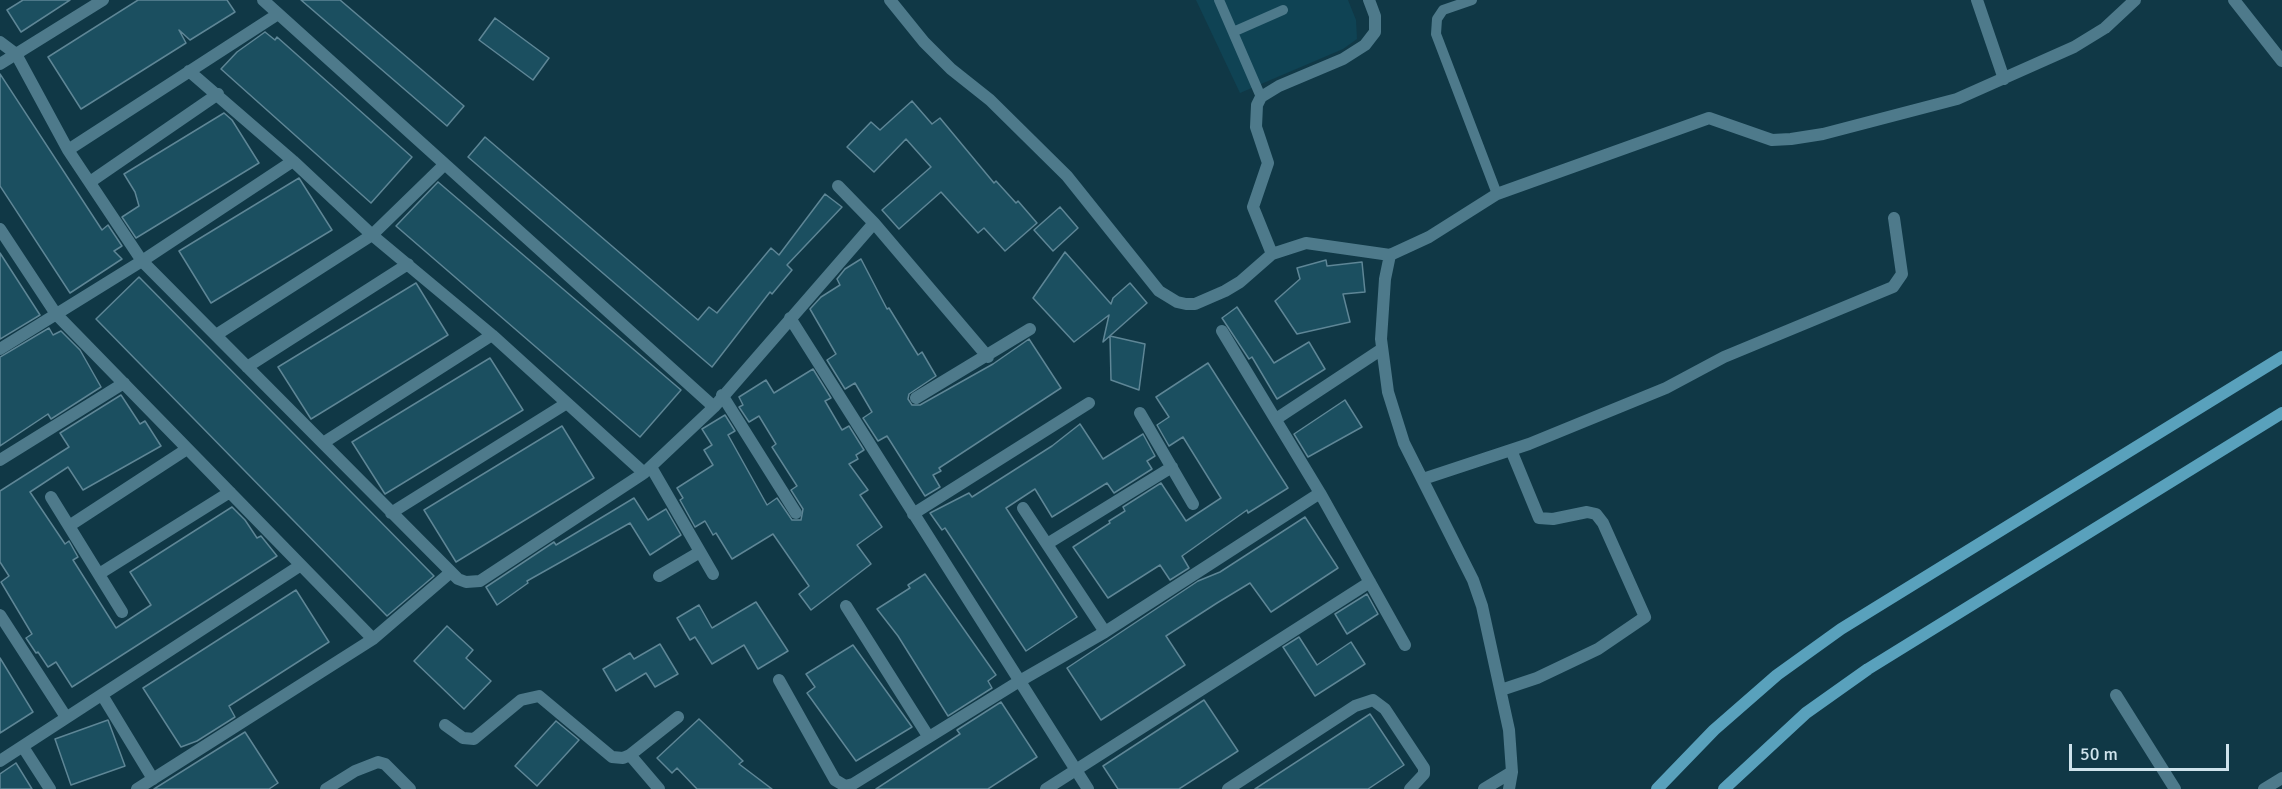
<!DOCTYPE html>
<style>
body{margin:0}
#map{position:relative;width:2282px;height:789px;overflow:hidden;background:#103846;font-family:Signika,sans-serif}
canvas{display:block}
.scale{position:absolute;left:2069px;top:744px;width:160px;height:27px;box-sizing:border-box;border:3px solid #cfe3ec;border-top:0;padding-left:8px;font-size:18px;line-height:21px;white-space:nowrap;color:#cfe3ec;-webkit-text-stroke:4px #103846;paint-order:stroke}
</style>
<div id="map">
<canvas width="2282" height="789"></canvas>
<div class="scale">50 m</div>
</div>
<script>
const context = document.querySelector('canvas').getContext('2d');
context.lineJoin = 'round';
function fillPath(path, color) { context.fillStyle = color; context.fill(path, 'evenodd'); }
const shape = rows => new Path2D(rows.map(r => 'M' + r).join(''));
function stroke(path, color, width, dash) { context.strokeStyle = color; context.lineWidth = width; context.lineCap = dash ? 'butt' : 'round'; context.setLineDash(dash || []); context.stroke(path); }
const built = shape([
 [1196,0,1348,0,1356,20,1357,39,1343,49,1240,93]
]);
const building = shape([
 [23,0,70,0,21,32,7,10,23,0],
 [138,0,227,0,235,12,190,40,179,30,186,43,81,109,48,57,138,0],
 [301,0,340,0,464,106,447,126,301,0],
 [495,18,549,58,533,80,479,40,495,18],
 [265,32,275,40,277,37,412,157,371,203,221,69,237,52,265,32],
 [0,74,102,230,108,225,122,246,114,251,122,259,70,293,0,186,0,74],
 [912,101,932,124,940,118,994,183,996,181,1016,203,1018,201,1037,223,1005,251,984,228,978,233,941,192,899,229,882,210,931,167,906,139,874,172,847,147,871,122,880,130,912,101],
 [224,113,232,120,259,163,136,238,122,217,139,206,135,192,124,174,224,113],
 [485,137,698,320,709,307,717,313,771,248,779,255,825,194,842,207,787,265,792,270,772,294,770,292,712,367,468,157,485,137],
 [299,178,332,230,211,303,179,251,299,178],
 [438,182,681,390,640,437,396,226,438,182],
 [1060,207,1078,228,1053,251,1034,230,1060,207],
 [1065,252,1111,304,1113,298,1130,283,1147,303,1103,342,1109,315,1074,342,1033,298,1065,252],
 [0,253,40,315,0,339,0,253],
 [861,259,887,309,889,308,918,355,922,352,936,376,909,394,908,399,912,405,920,405,993,364,1029,339,1061,388,939,468,941,471,933,475,940,487,925,496,887,436,878,441,863,418,872,412,855,383,845,389,827,360,836,354,810,309,821,297,840,285,837,279,845,269,861,259],
 [1326,260,1327,266,1362,262,1365,292,1343,294,1350,322,1297,334,1275,301,1300,279,1297,268,1326,260],
 [139,277,434,576,387,616,96,319,139,277],
 [416,283,448,335,311,419,278,367,416,283],
 [1237,307,1274,363,1309,342,1325,369,1277,399,1252,357,1249,359,1222,318,1237,307],
 [49,328,53,335,61,331,80,350,101,387,51,419,48,414,0,446,0,357,49,328],
 [1110,336,1145,344,1139,390,1111,380,1110,336],
 [490,358,523,410,385,494,352,442,490,358],
 [1208,363,1288,488,1248,513,1247,510,1182,556,1189,568,1170,580,1160,565,1108,598,1073,547,1110,523,1109,521,1125,511,1123,507,1161,483,1186,521,1221,498,1183,437,1169,446,1157,425,1169,417,1156,397,1208,363],
 [813,369,831,398,825,401,842,430,849,426,864,450,856,455,858,459,849,464,868,490,860,495,882,527,857,545,871,564,811,610,799,594,809,586,773,534,732,559,716,533,713,535,705,521,695,527,680,500,683,498,677,488,713,465,704,450,712,445,702,429,725,415,735,431,728,435,767,505,777,498,792,520,801,520,803,509,791,490,797,486,772,447,776,444,759,416,749,422,739,407,743,405,739,397,766,380,774,393,813,369],
 [121,395,140,424,145,421,161,446,83,490,68,467,30,492,65,544,69,541,78,557,73,560,116,628,151,605,130,572,232,507,245,520,257,538,261,536,277,556,72,687,56,662,48,667,38,652,36,653,26,638,32,634,1,582,9,576,0,562,0,491,69,447,60,433,121,395],
 [1345,400,1362,427,1308,457,1294,434,1345,400],
 [1080,424,1103,459,1143,434,1155,456,1147,461,1152,469,1114,493,1107,483,1052,517,1035,489,1006,508,1077,617,1026,651,945,528,942,530,930,513,969,493,972,497,1052,446,1080,424],
 [562,426,594,478,456,562,424,510,562,426],
 [634,498,648,520,666,509,681,535,650,555,630,523,527,581,528,583,497,605,486,587,554,542,556,545,634,498],
 [1305,517,1338,568,1271,612,1250,583,1217,603,1166,636,1185,665,1101,720,1067,668,1198,581,1220,572,1305,517],
 [925,574,996,675,988,681,992,688,948,716,898,636,877,609,910,588,908,585,925,574],
 [296,590,329,642,229,706,235,717,197,741,181,747,143,688,296,590],
 [1367,594,1378,614,1347,634,1335,614,1367,594],
 [756,602,788,651,758,669,744,645,712,664,695,637,690,640,677,618,699,605,712,628,756,602],
 [447,626,473,650,466,658,491,681,464,709,414,661,447,626],
 [1299,637,1317,665,1351,642,1365,664,1315,696,1283,647,1299,637],
 [660,644,678,674,655,687,646,673,616,691,603,669,630,653,634,659,660,644],
 [853,645,912,727,856,761,807,693,815,687,806,674,853,645],
 [0,658,33,712,0,733,0,658],
 [1204,700,1238,751,1179,789,1118,789,1103,766,1204,700],
 [1001,702,1037,757,988,789,876,789,960,734,957,730,1001,702],
 [1370,714,1404,765,1368,789,1255,789,1370,714],
 [699,719,743,761,739,764,772,789,697,789,677,768,672,773,657,758,699,719],
 [108,720,125,766,71,785,55,739,108,720],
 [556,721,579,740,537,786,515,766,556,721],
 [245,732,278,783,269,789,154,789,245,732],
 [16,763,32,789,0,789,0,774,16,763]
]);
const lane = shape([
 [1219,0,1261,97],
 [1472,0,1443,10,1437,19,1436,34,1497,194],
 [1233,32,1283,10]
]);
const street = shape([
 [263,0,714,407],
 [890,0,924,42,951,69,990,100,1067,176,1159,291,1177,302,1186,304,1195,304,1225,291,1240,282,1272,254,1306,243,1390,255,1429,237,1497,194,1709,118,1772,140,1791,139,1823,134,1957,99,2074,47,2105,28,2135,0],
 [1977,0,2004,79],
 [2234,0,2282,61],
 [0,42,16,54,68,150,142,261,458,579,466,582,480,581,644,473,714,407,874,223],
 [0,64,103,0],
 [189,71,293,161,372,235,492,335,644,473],
 [68,150,278,14],
 [90,182,218,94],
 [838,186,874,223,988,357],
 [0,229,56,314,373,639,137,789],
 [1272,254,1253,207,1268,163,1256,127,1257,105,1261,97,1279,86,1343,59,1365,45,1375,32,1375,16,1369,0],
 [1390,255,1385,279,1381,339,1388,392,1404,443,1473,580,1482,606,1509,730,1512,772,1509,789],
 [790,318,1088,789],
 [1222,331,1320,493,1405,645],
 [216,335,372,235,444,165],
 [0,349,142,261,293,161],
 [247,367,408,264],
 [722,395,796,513],
 [916,398,1030,329],
 [1140,413,1193,504],
 [1276,419,1382,349],
 [323,443,492,335],
 [0,460,124,383],
 [651,467,713,574],
 [1423,479,1529,444,1666,388,1724,357,1893,287,1902,274,1894,218],
 [51,497,122,612],
 [1023,508,1105,632],
 [391,513,567,403],
 [913,514,1089,403],
 [69,526,187,449],
 [1047,544,1172,467],
 [99,574,230,492],
 [659,576,700,552],
 [846,606,928,736],
 [0,615,66,717],
 [373,639,451,572],
 [779,680,835,780,845,786,853,784,1018,682,1105,632,1320,493],
 [1501,690,1537,678,1598,649,1645,617,1603,523,1596,514,1587,512,1553,519,1539,518,1511,450],
 [102,695,153,779],
 [2116,695,2175,789],
 [445,725,463,738,474,739,521,700,539,696,612,757,623,758,630,755],
 [23,747,50,789],
 [0,761,301,565],
 [326,789,355,771,378,762,385,764,410,789],
 [659,789,630,755,678,717],
 [1046,789,1370,582],
 [1228,789,1355,706,1373,700,1385,709,1424,768,1424,774,1410,789],
 [1484,789,1512,772],
 [2264,789,2282,778]
]);
const secondary = shape([
 [1657,789,1714,730,1777,675,1841,629,2282,357],
 [1724,789,1806,713,1868,669,2282,413]
]);
fillPath(built, '#0f4354');
fillPath(building, '#1b4f60');
stroke(building, '#5e8696', 1.5);
stroke(lane, '#4e7a8b', 10);
stroke(street, '#4e7a8b', 12);
stroke(secondary, '#59a1bc', 12);
</script>
